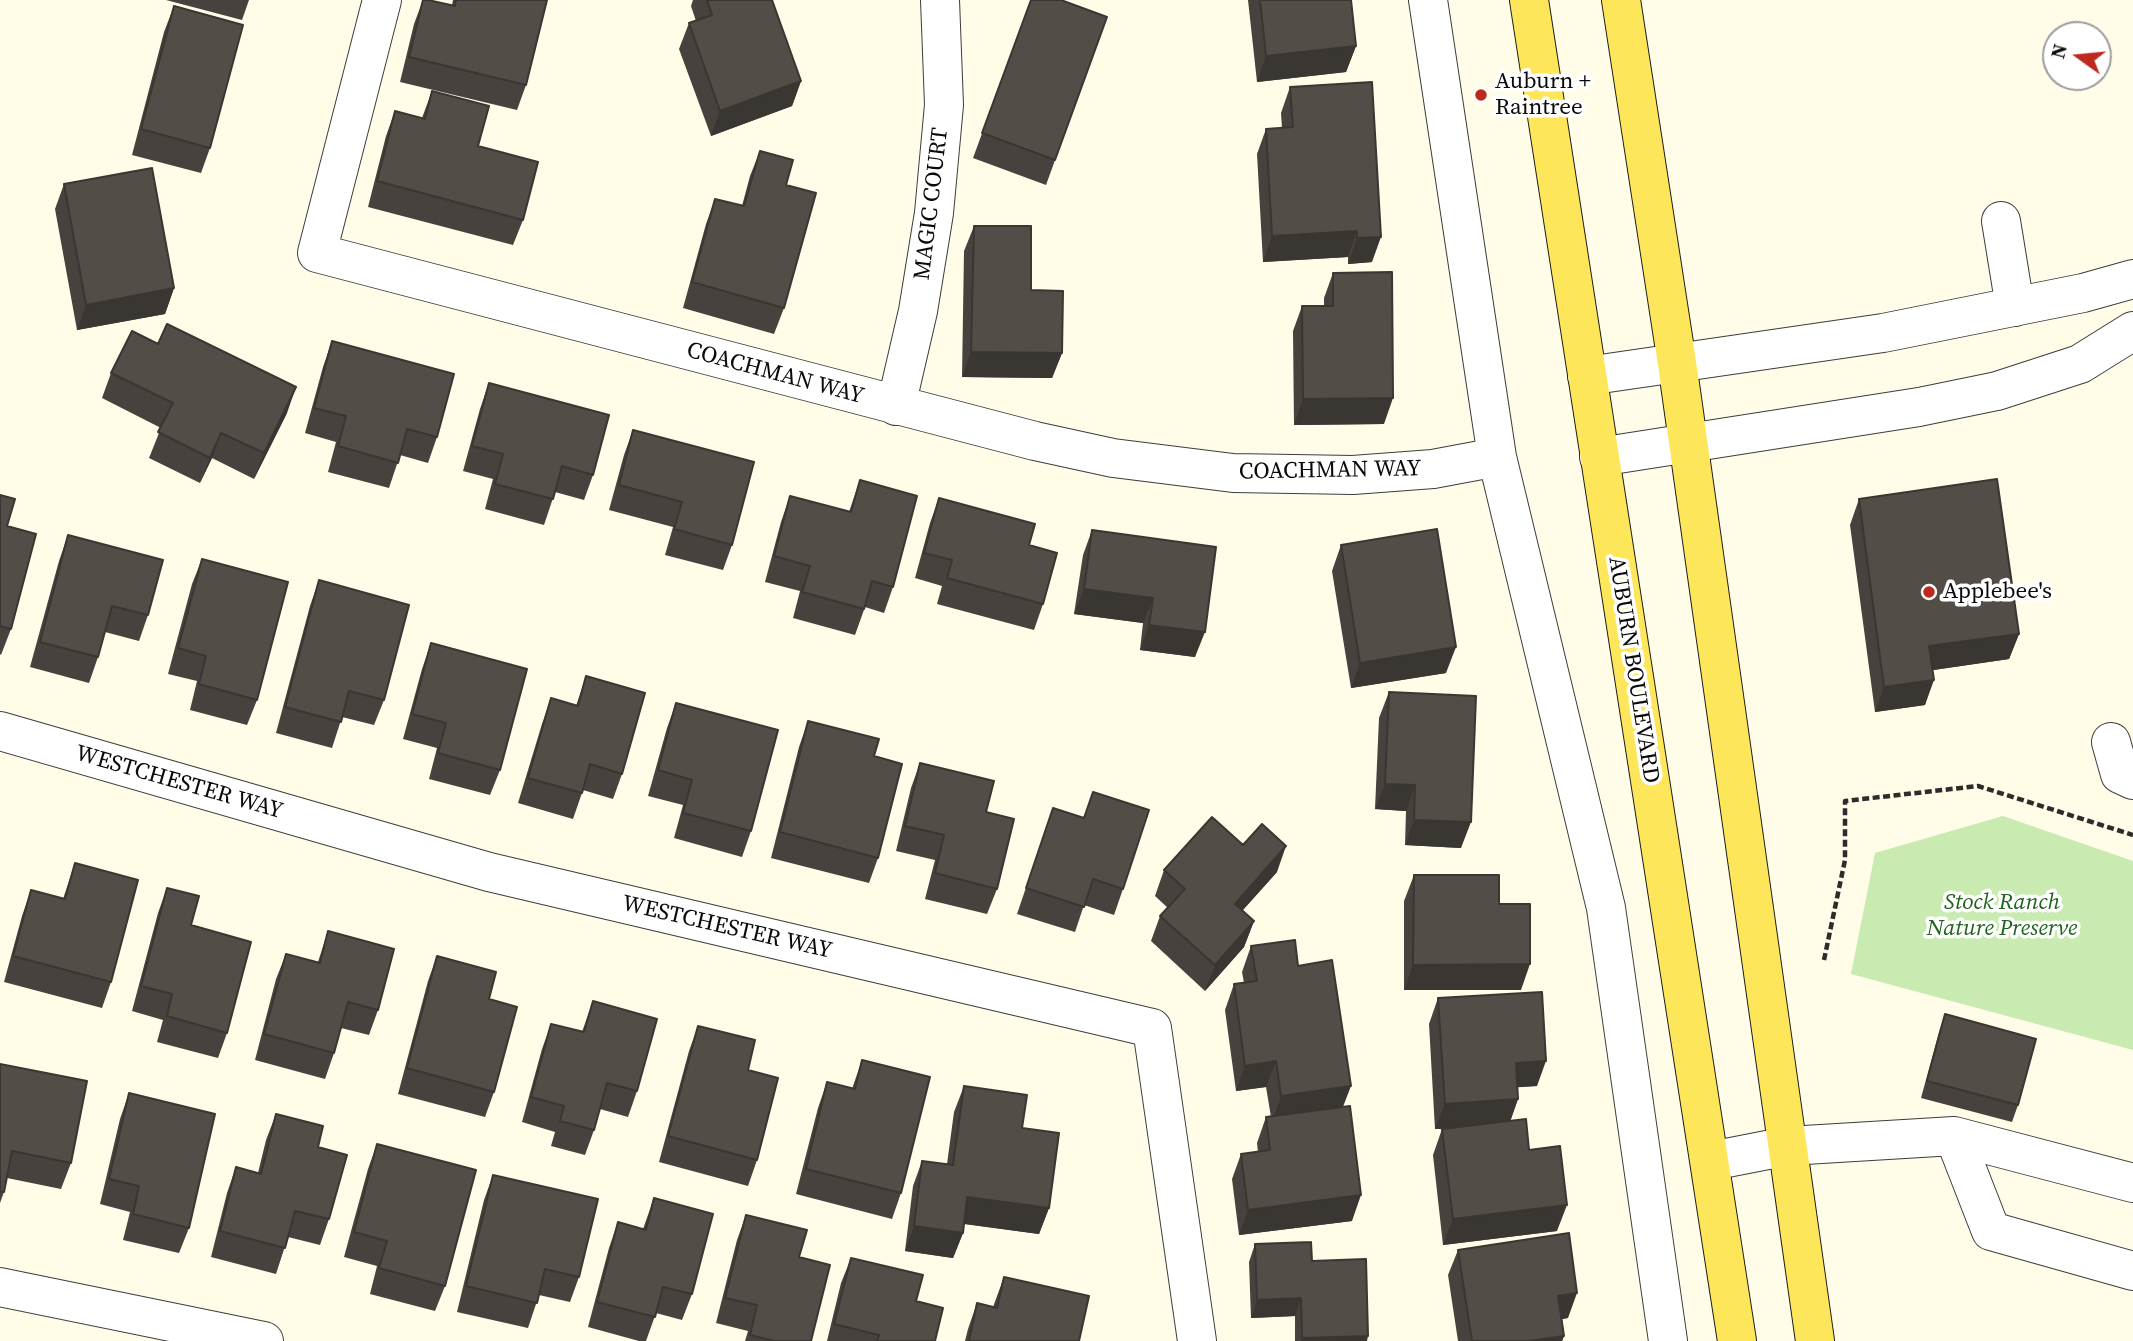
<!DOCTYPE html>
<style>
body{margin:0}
#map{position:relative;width:2133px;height:1341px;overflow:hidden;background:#fffde8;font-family:"Source Serif 4",serif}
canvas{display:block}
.north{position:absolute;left:2042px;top:21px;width:70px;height:70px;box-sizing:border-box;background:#fff;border:2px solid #9d9d9d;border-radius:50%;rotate:285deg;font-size:19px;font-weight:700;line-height:28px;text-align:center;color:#0a0a0a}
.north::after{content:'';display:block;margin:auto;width:24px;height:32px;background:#be281f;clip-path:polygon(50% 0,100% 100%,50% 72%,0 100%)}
</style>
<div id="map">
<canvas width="2133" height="1341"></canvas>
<div class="north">N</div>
</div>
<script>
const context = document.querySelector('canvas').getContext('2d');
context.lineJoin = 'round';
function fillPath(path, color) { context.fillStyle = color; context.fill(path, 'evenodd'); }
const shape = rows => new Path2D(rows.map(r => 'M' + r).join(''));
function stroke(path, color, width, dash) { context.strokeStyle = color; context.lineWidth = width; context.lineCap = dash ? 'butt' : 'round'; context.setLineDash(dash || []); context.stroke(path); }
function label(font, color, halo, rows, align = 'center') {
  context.font = font + ' "Source Serif 4",serif'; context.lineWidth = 7; context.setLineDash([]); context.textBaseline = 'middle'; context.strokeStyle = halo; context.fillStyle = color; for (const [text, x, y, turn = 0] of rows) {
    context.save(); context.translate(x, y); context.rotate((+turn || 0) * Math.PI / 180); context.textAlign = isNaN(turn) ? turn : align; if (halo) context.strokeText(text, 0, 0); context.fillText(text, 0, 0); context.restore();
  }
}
const green = shape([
 [2003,816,2133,861,2133,1050,1851,974,1875,853]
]);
const path = shape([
 [1824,960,1845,860,1845,801,1978,786,2133,835]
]);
const minor = shape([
 [382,0,317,253,1035,441,1113,458,1233,473,1353,475,1433,469,1497,457],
 [1428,0,1497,457,1606,908,1668,1341],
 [2001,221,2015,307],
 [1587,376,1883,333,2083,293,2133,279],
 [896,406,918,311,934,213,944,105,940,0],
 [1599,457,1919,407,1997,391,2080,364,2133,331],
 [0,731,489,872,1152,1028,1197,1341],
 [2111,742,2120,774,2133,780],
 [1954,1136,1991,1231,2133,1271],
 [1711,1161,1788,1146,1954,1136,2133,1183],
 [0,1287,264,1341]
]);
const major = shape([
 [1529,0,1737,1341],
 [1621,0,1677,363,1815,1341]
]);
const wall = shape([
 [166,0,249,0,242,20],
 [423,0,452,5,453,0,547,0,526,85,517,110,400,82,414,24],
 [693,0,772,0,801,81,792,106,711,136,679,49,689,23,696,21,691,6],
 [1031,0,1107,17,1046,185,973,158],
 [1248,0,1351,0,1356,46,1346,72,1257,82],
 [174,6,210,148,201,173,132,155,164,32],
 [1290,87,1372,262,1348,264,1348,257,1263,262,1257,154,1266,129,1282,128,1281,113],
 [432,91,523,220,513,245,368,207,386,136,395,111,422,118],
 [760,151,784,308,774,334,683,308,706,224,715,199,742,206,750,176],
 [64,184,174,288,165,314,77,330,55,209],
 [974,226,1031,290,1062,353,1052,378,962,377,964,251],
 [1333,273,1384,424,1294,425,1293,331,1302,306,1324,306,1324,298],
 [332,341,437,437,428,463,400,455,389,488,328,472,336,442,305,433,323,367],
 [111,373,287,413,254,479,212,458,200,483,149,458,161,428,102,398],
 [489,383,593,475,584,500,555,492,544,525,485,509,493,479,463,471,480,409],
 [633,430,732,545,723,570,665,555,673,527,609,510,624,455],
 [860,480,893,587,884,613,865,607,855,635,793,618,800,591,765,582,781,522,790,496,849,512],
 [0,495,7,526,11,629,1,655,0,654],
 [939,498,1029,545,1043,604,1034,630,937,604,942,586,915,578,930,523],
 [1859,499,2019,634,2009,659,1933,670,1925,705,1875,712,1850,525],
 [1092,530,1216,547,1195,657,1140,650,1143,623,1074,614,1083,555],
 [68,535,148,615,139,641,105,632,98,657,89,683,30,667,59,561],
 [1341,545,1446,673,1351,688,1332,571],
 [202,559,257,700,247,725,190,710,197,681,168,674,192,584],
 [319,580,384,700,374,725,342,717,332,748,276,733,310,606],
 [431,643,500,770,490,795,429,779,437,748,403,739,422,669],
 [586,676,622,774,613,799,583,790,573,819,518,803,542,724,551,698,576,706],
 [1389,692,1461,848,1405,845,1406,811,1375,809,1379,718],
 [676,703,751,831,742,857,674,838,683,805,648,796,667,728],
 [808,721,874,756,878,858,869,883,771,858,799,747],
 [920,763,986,812,997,889,987,914,925,899,935,860,896,851,911,788],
 [1053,808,1123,889,1114,915,1084,905,1075,932,1017,914],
 [1243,845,1277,872,1242,911,1254,921,1244,947,1205,991,1151,941,1160,916,1168,908,1155,896,1164,870],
 [75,863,111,982,102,1008,4,982,22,916,31,890,63,899],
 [1414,875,1499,904,1521,990,1404,990,1404,901],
 [167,888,191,925,227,1033,218,1058,157,1042,163,1020,132,1011,158,913],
 [328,931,378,1010,369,1035,341,1028,334,1053,325,1079,255,1060,276,979,286,954,318,962],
 [1251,946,1298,966,1343,1107,1352,1221,1239,1235,1232,1179,1241,1154,1258,1152,1257,1143,1266,1117,1271,1117,1266,1087,1236,1091,1225,1010,1234,984,1244,983,1242,972],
 [437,956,489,999,494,1092,485,1117,398,1094,428,981],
 [1438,998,1537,1086,1517,1087,1518,1099,1510,1121,1529,1150,1557,1231,1443,1245,1433,1155,1442,1129,1447,1129,1435,1129,1429,1024],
 [593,1001,637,1091,628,1117,600,1109,594,1130,585,1155,551,1146,555,1132,522,1122,542,1049,551,1024,582,1032],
 [1945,1014,2018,1105,2012,1122,1921,1098,1939,1032],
 [698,1026,757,1160,748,1186,659,1162,689,1051],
 [862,1060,901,1193,892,1219,796,1194,818,1108,827,1082,852,1089],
 [0,1064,71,1163,61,1189,7,1178,4,1192,0,1203],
 [964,1086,1022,1128,1049,1208,1039,1234,964,1224,963,1233,953,1258,905,1251,913,1186,922,1161,947,1164,954,1112],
 [129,1093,189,1228,179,1253,123,1240,130,1212,100,1204,120,1119],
 [276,1114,318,1147,329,1219,320,1245,288,1237,276,1274,211,1257,227,1193,236,1167,258,1173,266,1140],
 [377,1144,445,1286,435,1311,370,1294,377,1266,344,1257,368,1169],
 [493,1175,579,1277,570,1302,539,1295,528,1328,457,1312,484,1200],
 [654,1198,692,1294,682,1320,656,1313,646,1341,639,1341,588,1327,609,1248,618,1222,643,1229],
 [746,1215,799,1257,811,1341,745,1341,748,1331,716,1323,737,1240],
 [1255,1244,1312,1261,1367,1341,1295,1341,1295,1316,1251,1318,1249,1262],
 [1458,1250,1568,1318,1562,1319,1564,1336,1562,1341,1458,1341,1448,1275],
 [851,1258,916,1301,935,1341,827,1341,841,1283],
 [1004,1277,1079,1341,965,1341,968,1329,977,1303,993,1307]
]);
const shadedWall = shape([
 [1356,46,1346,72,1257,82,1266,56],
 [801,81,792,106,711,136,720,111],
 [1357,231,1348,257,1263,262,1272,236],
 [1381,237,1372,262,1348,264,1357,238],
 [174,288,165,314,77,330,86,305],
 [971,352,1062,353,1052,378,962,377],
 [296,387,287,413,254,479,264,453],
 [1393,398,1384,424,1294,425,1303,399],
 [221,433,212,458,200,483,210,458],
 [1084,589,1153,598,1143,623,1074,614],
 [1149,625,1205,632,1195,657,1140,650],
 [2019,634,2009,659,1920,672,1929,646],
 [1456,647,1446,673,1351,688,1360,663],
 [1934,680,1925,705,1875,712,1884,687],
 [1385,784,1415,785,1406,811,1375,809],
 [1414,820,1471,822,1461,848,1405,845],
 [1286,846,1277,872,1225,930,1235,904],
 [1254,921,1244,947,1205,991,1215,965],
 [1530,964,1521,990,1404,990,1413,965],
 [1276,1061,1266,1087,1236,1091,1245,1066],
 [1546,1061,1537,1086,1507,1088,1516,1063],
 [1351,1086,1341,1112,1272,1122,1281,1096],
 [1518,1099,1509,1125,1435,1129,1445,1104],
 [1361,1195,1352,1221,1239,1235,1248,1210],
 [967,1197,1049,1208,1039,1234,958,1223],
 [1567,1205,1557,1231,1443,1245,1453,1219],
 [914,1226,963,1233,953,1258,905,1251],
 [1577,1293,1568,1318,1549,1321,1558,1296],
 [1301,1298,1295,1316,1251,1318,1257,1300],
 [1368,1336,1367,1341,1301,1341,1302,1338],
 [1564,1336,1562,1341,1529,1341]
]);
const building = shape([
 [423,0,428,0,455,6,456,0,547,0,526,85,409,57,423,0],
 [707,0,772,0,801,81,720,111,689,23,712,15,707,0],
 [1031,0,1061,0,1107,17,1055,160,982,133,1031,0],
 [1260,0,1351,0,1356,46,1266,56,1260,0],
 [174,6,243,25,210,148,141,129,174,6],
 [1372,82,1381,237,1357,238,1357,231,1272,236,1266,129,1293,127,1290,87,1372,82],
 [432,91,489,106,478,146,538,162,523,220,377,181,395,111,425,119,432,91],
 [760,151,793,160,786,185,816,193,784,308,692,282,715,199,744,206,760,151],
 [152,168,174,288,86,305,64,184,152,168],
 [974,226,1031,226,1031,290,1063,291,1062,353,971,352,974,226],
 [1392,272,1393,398,1303,399,1302,306,1333,306,1333,273,1392,272],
 [167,324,296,387,264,453,221,433,210,458,158,432,173,403,111,373,132,331,158,344,167,324],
 [332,341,454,374,437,437,407,429,398,463,338,446,346,416,314,408,332,341],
 [489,383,609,415,593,475,562,466,553,499,495,484,503,454,472,446,489,383],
 [633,430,754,462,732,545,674,529,682,502,619,485,633,430],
 [1997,479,2019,634,1929,646,1934,680,1884,687,1859,499,1997,479],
 [860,480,917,496,893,587,872,581,864,609,802,592,810,566,774,556,790,496,851,512,860,480],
 [0,495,15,499,7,526,36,534,11,629,0,626,0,495],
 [939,498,1035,524,1029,545,1057,553,1043,604,947,578,952,560,924,553,939,498],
 [1437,529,1456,647,1360,663,1341,545,1437,529],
 [1092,530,1216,547,1205,632,1149,625,1153,598,1084,589,1092,530],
 [68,535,163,560,148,615,112,606,98,657,40,642,68,535],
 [202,559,288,582,257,700,199,684,206,656,178,648,202,559],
 [319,580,409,605,384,700,349,691,341,722,285,707,319,580],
 [431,643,527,669,500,770,438,753,446,723,412,714,431,643],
 [586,676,645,693,622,774,590,764,582,793,528,778,551,698,578,706,586,676],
 [1389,692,1476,696,1471,822,1414,820,1415,785,1385,784,1389,692],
 [676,703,778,730,751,831,683,813,692,780,658,770,676,703],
 [808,721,879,739,874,756,902,764,878,858,780,832,808,721],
 [920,763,994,781,986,812,1014,819,997,889,935,873,944,835,905,826,920,763],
 [1093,792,1149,810,1123,889,1093,879,1084,907,1026,888,1053,808,1084,818,1093,792],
 [1212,817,1243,845,1262,824,1286,846,1235,904,1254,921,1215,965,1160,916,1185,889,1164,870,1212,817],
 [75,863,138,880,111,982,13,956,31,890,65,899,75,863],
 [1414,875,1499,875,1499,904,1530,904,1530,964,1413,965,1414,875],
 [167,888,199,896,191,925,251,942,227,1033,167,1016,172,994,141,986,167,888],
 [328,931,394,949,378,1010,348,1002,334,1053,264,1034,286,954,320,963,328,931],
 [1295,940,1298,966,1332,960,1351,1086,1281,1096,1276,1061,1245,1066,1234,984,1257,981,1251,946,1295,940],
 [437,956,496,972,489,999,517,1007,494,1092,407,1068,437,956],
 [1542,992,1546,1061,1516,1063,1518,1099,1445,1104,1438,998,1542,992],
 [593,1001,657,1019,637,1091,607,1083,594,1130,560,1121,564,1106,531,1097,551,1024,584,1032,593,1001],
 [1945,1014,2036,1039,2018,1105,1927,1081,1945,1014],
 [698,1026,755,1040,748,1070,778,1078,757,1160,668,1136,698,1026],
 [862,1060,930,1077,901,1193,806,1169,827,1082,855,1089,862,1060],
 [0,1064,87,1081,71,1163,12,1151,4,1192,0,1192,0,1064],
 [964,1086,1027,1095,1022,1128,1059,1133,1049,1208,967,1197,963,1233,914,1226,922,1161,953,1165,964,1086],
 [129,1093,215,1114,189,1228,133,1214,139,1186,109,1179,129,1093],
 [1350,1106,1361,1195,1248,1210,1241,1154,1270,1150,1266,1117,1350,1106],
 [276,1114,323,1126,318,1147,347,1155,329,1219,295,1211,285,1248,220,1231,236,1167,261,1174,276,1114],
 [1526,1119,1529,1150,1560,1146,1567,1205,1453,1219,1442,1129,1526,1119],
 [377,1144,476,1170,445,1286,379,1268,387,1241,354,1232,377,1144],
 [493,1175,598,1199,579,1277,545,1269,537,1303,466,1286,493,1175],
 [654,1198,713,1214,692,1294,663,1287,655,1317,597,1302,618,1222,646,1230,654,1198],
 [746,1215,807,1230,799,1257,830,1265,811,1341,775,1341,750,1335,757,1305,725,1298,746,1215],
 [1569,1233,1577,1293,1558,1296,1564,1336,1529,1341,1472,1341,1458,1250,1569,1233],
 [1311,1242,1312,1261,1366,1259,1368,1336,1302,1338,1301,1298,1257,1300,1255,1244,1311,1242],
 [851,1258,923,1275,916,1301,943,1308,935,1341,877,1341,879,1335,834,1324,851,1258],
 [1004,1277,1089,1296,1079,1341,969,1341,977,1303,997,1308,1004,1277]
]);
const markers = [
 [1481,95,7,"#be281f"],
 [1929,592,7,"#be281f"]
];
const poiNames = [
 ["Auburn +",1495,82],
 ["Raintree",1495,108],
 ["Applebee's",1943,592]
];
const streetNames = [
 ["MAGIC COURT",932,204,-83],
 ["COACHMAN WAY",775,374,15],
 ["COACHMAN WAY",1330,471,-1],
 ["AUBURN BOULEVARD",1633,670,81],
 ["WESTCHESTER WAY",179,783,16],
 ["WESTCHESTER WAY",727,928,13]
];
const parkNames = [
 ["Stock Ranch",2002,903],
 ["Nature Preserve",2002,929]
];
fillPath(green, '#c9eab1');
stroke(minor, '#3d3d3d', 40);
stroke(major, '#1b1b1b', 40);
stroke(path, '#2c2c2c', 4.5, [7, 3.5]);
stroke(minor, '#fff', 38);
stroke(major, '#fde659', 38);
fillPath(wall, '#47423d');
fillPath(shadedWall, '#3a3632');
fillPath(building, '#534d47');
stroke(building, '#3a3632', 2);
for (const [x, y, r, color] of markers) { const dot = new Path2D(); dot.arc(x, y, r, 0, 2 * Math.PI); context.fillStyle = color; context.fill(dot); stroke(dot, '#fff', 2.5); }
label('23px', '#0a0a0a', '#fff', poiNames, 'left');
label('23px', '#0a0a0a', '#fff', streetNames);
label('italic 23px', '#21631a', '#fff', parkNames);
</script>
